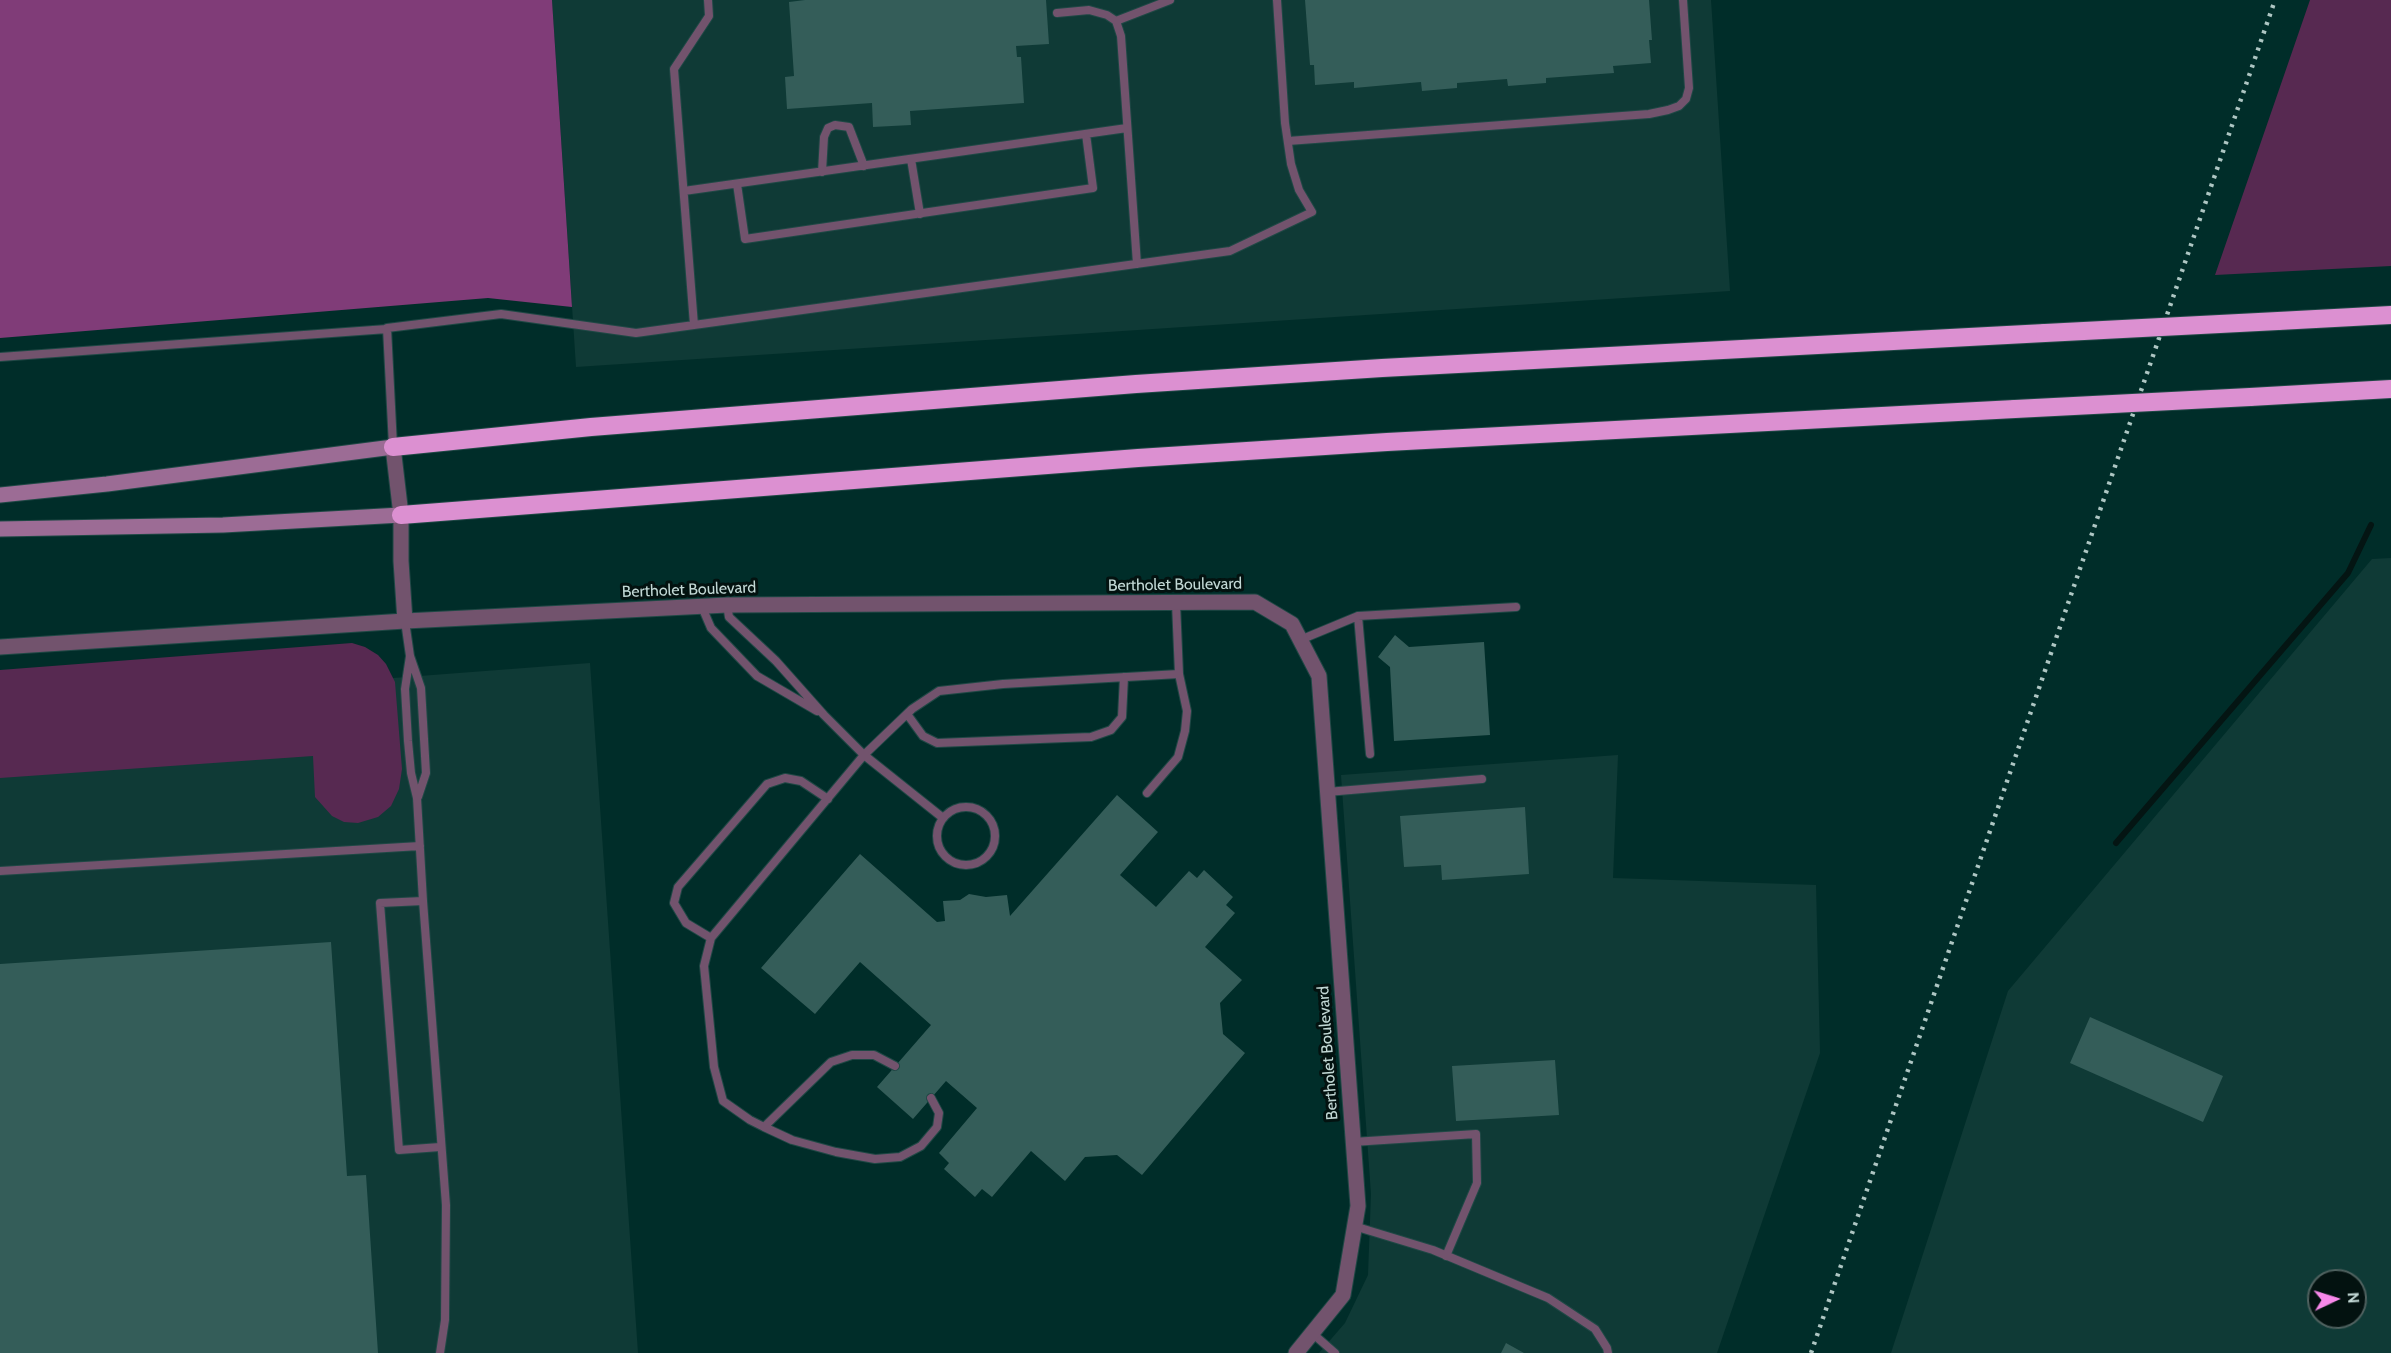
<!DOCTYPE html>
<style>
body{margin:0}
#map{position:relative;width:2391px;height:1353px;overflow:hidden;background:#002d29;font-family:Cabin,sans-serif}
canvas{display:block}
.north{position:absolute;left:2307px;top:1269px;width:60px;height:60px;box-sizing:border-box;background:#031210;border:2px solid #4f615f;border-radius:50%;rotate:86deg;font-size:16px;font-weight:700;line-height:24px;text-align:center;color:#c2d8d5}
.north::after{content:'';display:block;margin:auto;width:21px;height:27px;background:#f888ea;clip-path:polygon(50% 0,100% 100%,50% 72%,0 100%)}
</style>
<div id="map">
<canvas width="2391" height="1353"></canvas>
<div class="north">N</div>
</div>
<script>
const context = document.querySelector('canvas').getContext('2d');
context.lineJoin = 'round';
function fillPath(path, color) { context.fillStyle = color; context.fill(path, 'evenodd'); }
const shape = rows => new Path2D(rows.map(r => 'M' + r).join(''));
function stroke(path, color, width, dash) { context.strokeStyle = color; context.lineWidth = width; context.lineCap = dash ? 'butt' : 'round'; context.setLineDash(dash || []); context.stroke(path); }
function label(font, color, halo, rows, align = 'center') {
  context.font = font + ' Cabin,sans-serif'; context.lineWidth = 6; context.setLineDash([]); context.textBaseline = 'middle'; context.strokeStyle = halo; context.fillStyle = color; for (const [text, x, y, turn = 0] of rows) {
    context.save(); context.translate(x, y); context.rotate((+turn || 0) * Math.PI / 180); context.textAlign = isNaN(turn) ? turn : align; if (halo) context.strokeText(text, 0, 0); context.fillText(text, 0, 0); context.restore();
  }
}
const built = shape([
 [552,0,1711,0,1730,291,576,367],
 [2391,558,2391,1353,1891,1353,2008,991,2372,559],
 [2319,1281,2355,1281,2355,1317,2319,1317],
 [590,663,638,1353,0,1353,0,708],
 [1618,755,1613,878,1816,885,1820,1053,1717,1353,1319,1353,1345,1323,1368,1275,1371,1194,1341,775]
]);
const green = shape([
 [2310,0,2391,0,2391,266,2215,275],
 [352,643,365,647,378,655,386,664,395,682,402,769,399,789,391,806,378,817,358,823,344,822,332,816,315,797,313,756,0,778,0,670]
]);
const forest = shape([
 [0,0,552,0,572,307,488,298,0,338]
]);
const stream = shape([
 [2116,843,2348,573,2371,525]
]);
const building = shape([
 [805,0,1046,0,1049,44,1016,46,1017,57,1021,57,1024,103,910,111,911,125,873,127,872,103,787,109,785,77,794,76,789,2],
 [1305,0,1649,0,1652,40,1649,40,1651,63,1613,66,1614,73,1546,78,1546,83,1508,86,1507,79,1457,83,1457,88,1422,91,1421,82,1354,88,1354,82,1315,85,1314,65,1310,65],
 [1395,635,1409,647,1484,642,1490,735,1394,741,1390,667,1378,657],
 [1117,795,1158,832,1120,875,1156,907,1189,871,1197,878,1204,870,1233,897,1226,905,1235,913,1205,947,1242,980,1220,1003,1223,1034,1245,1053,1142,1175,1117,1155,1085,1157,1065,1181,1031,1151,992,1197,982,1189,975,1197,944,1169,949,1163,939,1153,977,1108,946,1081,913,1119,877,1087,931,1025,860,962,815,1014,761,968,860,854,937,922,945,921,943,901,960,900,969,894,986,897,1007,895,1010,916],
 [1525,807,1529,874,1442,880,1441,865,1404,867,1400,816],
 [331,942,347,1176,366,1175,378,1353,0,1353,0,964],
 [2090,1017,2223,1076,2203,1122,2070,1063],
 [1555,1060,1559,1115,1456,1121,1452,1066],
 [1506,1343,1524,1353,1501,1353]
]);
const service = shape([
 [1057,13,1089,10,1107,15,1116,21],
 [1288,141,1649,114,1668,110,1679,106,1686,99,1689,88,1683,0],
 [911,159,920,214],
 [822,172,824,137,828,128,835,125,849,127,864,166],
 [737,184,745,239,1093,188,1086,134],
 [684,191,1127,128],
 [1137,264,1121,36,1116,21,1170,0],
 [694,325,674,69,709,16,708,0],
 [0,357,387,329],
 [393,446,387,328,501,314,636,333,1230,251,1312,212,1299,190,1291,164,1285,123,1277,0],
 [727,605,729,617,776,661,824,715,864,755,711,938,704,966,714,1067,723,1101,750,1120,764,1127],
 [702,607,711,628,757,676,817,711],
 [1358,616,1370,754],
 [405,621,410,656,421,688,426,773,418,797],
 [1300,640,1358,616,1516,607],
 [410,656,405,689,408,741,411,773,417,798,423,901,446,1205,445,1320,440,1353],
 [907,714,923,736,937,743,1091,737,1111,730,1122,717,1124,677],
 [1327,792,1482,779],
 [1147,793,1178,757,1185,731,1187,711,1179,674],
 '937 836a29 29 0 1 1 58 0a29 29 0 1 1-58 0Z',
 [943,818,864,755,912,709,939,691,1003,684,1179,674,1176,603],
 [0,871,420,846],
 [423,901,380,903,399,1150,440,1147],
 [711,938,686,923,674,903,678,887,767,784,785,778,801,781,828,799],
 [895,1066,874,1055,852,1055,831,1062,764,1127,792,1140,836,1152,875,1159,900,1157,921,1146,937,1127,939,1113,931,1098],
 [1353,1142,1476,1134,1477,1183,1446,1256],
 [1354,1226,1433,1250,1548,1298,1595,1329,1607,1348,1608,1353],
 [1312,1333,1335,1353]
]);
const minor = shape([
 [393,447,401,515,401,561,405,621],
 [0,647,405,621,727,605,1255,602,1292,624,1319,676,1358,1206,1343,1295,1296,1353]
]);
const secondary = shape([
 [0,495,107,484,393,447],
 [0,529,223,525,401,515]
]);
const motorway = shape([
 [2278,321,2391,315],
 [2250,397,2391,389],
 [393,447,591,427,1136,384,1382,368,2045,333],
 [401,515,1138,458,1387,442,2015,409]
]);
const rail = shape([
 [1811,1353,2275,0]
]);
const motorwayBridge = shape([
 [2045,333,2278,321],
 [2015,409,2250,397]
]);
const streetNames = [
 ["Bertholet Boulevard",1175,585,-1],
 ["Bertholet Boulevard",689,590,-2],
 ["Bertholet Boulevard",1328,1053,-94]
];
fillPath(built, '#0f3a36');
fillPath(green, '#572951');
fillPath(forest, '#803c78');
stroke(stream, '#041513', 6);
fillPath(building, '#345d59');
stroke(service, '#1f4845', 10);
stroke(minor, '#1f4845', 17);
stroke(secondary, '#1f4845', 17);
stroke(motorway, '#1f4845', 20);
stroke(service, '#72536d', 8);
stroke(minor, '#72536d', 15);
stroke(secondary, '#9c6c95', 15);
stroke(motorway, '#dc90d1', 18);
stroke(rail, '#aec6c3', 4.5, [3, 6]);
stroke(motorwayBridge, '#1f4845', 20, []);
stroke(motorwayBridge, '#dc90d1', 18);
label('16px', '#c2d8d5', '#031210', streetNames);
</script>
